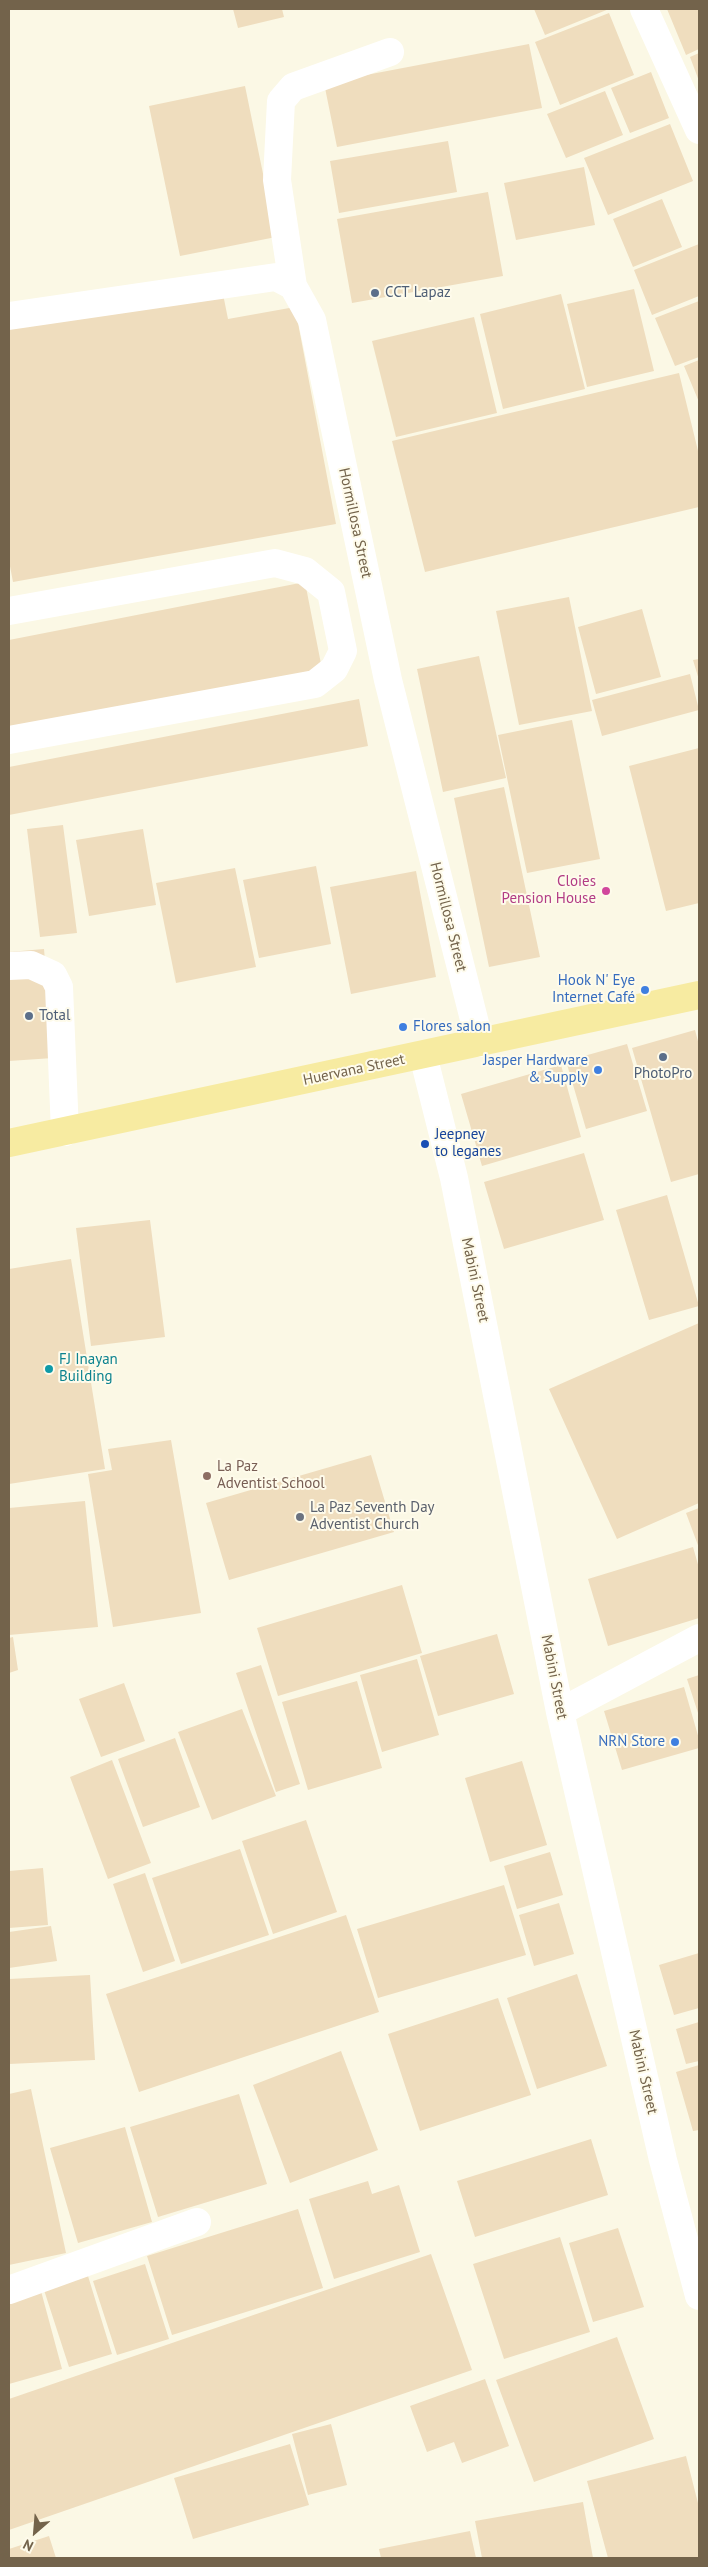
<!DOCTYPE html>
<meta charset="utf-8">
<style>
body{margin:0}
#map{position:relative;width:708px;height:2567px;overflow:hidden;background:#fbf8e5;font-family:"PT Sans",sans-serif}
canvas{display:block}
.frame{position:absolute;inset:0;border:10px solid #73634b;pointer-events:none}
.north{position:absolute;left:10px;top:2507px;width:50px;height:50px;-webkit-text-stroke:4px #fefbeb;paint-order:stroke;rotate:207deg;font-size:14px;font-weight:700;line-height:20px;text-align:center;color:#73634b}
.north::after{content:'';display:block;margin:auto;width:18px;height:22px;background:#73634b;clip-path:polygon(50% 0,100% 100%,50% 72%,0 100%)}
</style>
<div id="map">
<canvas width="708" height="2567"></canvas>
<div class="frame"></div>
<div class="north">N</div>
</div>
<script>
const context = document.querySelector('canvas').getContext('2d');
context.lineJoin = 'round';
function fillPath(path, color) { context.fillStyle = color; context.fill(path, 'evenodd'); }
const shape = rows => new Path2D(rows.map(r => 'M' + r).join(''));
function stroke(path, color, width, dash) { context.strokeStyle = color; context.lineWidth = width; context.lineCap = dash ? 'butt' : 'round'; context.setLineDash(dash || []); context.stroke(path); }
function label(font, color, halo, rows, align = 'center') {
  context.font = font + ' "PT Sans",sans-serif'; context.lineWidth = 4; context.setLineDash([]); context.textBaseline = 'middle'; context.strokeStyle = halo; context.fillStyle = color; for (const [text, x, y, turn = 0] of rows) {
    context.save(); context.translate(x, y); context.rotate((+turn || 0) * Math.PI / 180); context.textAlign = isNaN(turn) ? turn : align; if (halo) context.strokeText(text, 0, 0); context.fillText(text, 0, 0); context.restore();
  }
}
const building = shape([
 [233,9,282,9,284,17,238,28],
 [534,9,609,9,545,35],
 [667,9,699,9,699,49,686,55],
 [609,13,634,75,560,105,535,42],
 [529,44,542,108,337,147,324,83],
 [699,53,699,81,690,57],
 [651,72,669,118,630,133,611,88],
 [245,86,276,237,180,256,149,106],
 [605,91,623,135,566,158,547,114],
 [670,124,693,181,608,215,584,158],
 [448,141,457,192,339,213,330,161],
 [584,167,595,225,516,240,504,183],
 [488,192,503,276,352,303,337,219],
 [662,199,682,247,633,267,613,219],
 [699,244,699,296,652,315,634,270],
 [222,289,228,319,295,307,336,524,13,582,9,561,9,327],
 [634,289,654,371,587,387,567,304],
 [561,294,585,389,503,409,480,314],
 [699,301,699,357,675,366,655,318],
 [474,317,497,413,396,437,372,341],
 [699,360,699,402,684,366],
 [679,373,699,455,699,507,425,572,392,441],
 [305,582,322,669,9,730,9,640],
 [569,597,592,711,519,725,496,611],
 [642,609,661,677,596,694,578,627],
 [479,656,506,778,443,792,417,669],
 [699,659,699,680,693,660],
 [690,674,699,710,602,736,592,700],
 [359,699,368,746,9,815,9,767],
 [572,720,600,859,527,873,498,735],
 [699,748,699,903,666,911,629,766],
 [504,787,540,957,489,967,454,798],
 [63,825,77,933,40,937,27,829],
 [143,829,156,905,89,916,76,840],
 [316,866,331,944,259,958,243,880],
 [235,868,256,967,176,983,156,883],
 [416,871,436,977,351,994,330,887],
 [44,949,53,1058,9,1061,9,952],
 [695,1030,699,1045,699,1174,671,1182,632,1048],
 [627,1044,647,1111,586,1129,566,1061],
 [561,1065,581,1137,482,1166,461,1094],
 [584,1153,604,1220,504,1249,484,1182],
 [667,1195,699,1306,649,1320,616,1210],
 [150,1220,165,1337,91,1346,76,1228],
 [71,1259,105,1469,9,1484,9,1269],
 [699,1323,699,1503,617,1539,549,1389],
 [171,1440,201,1613,113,1627,88,1474,112,1470,108,1449],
 [371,1455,394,1532,229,1580,206,1503],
 [85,1501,98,1627,9,1635,9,1508],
 [699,1508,699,1548,686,1513],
 [693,1547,699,1568,699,1618,608,1646,588,1579],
 [402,1585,422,1653,278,1696,257,1628],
 [497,1634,514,1694,438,1716,420,1656],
 [13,1637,18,1670,9,1673,9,1638],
 [417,1659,439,1735,382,1752,360,1675],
 [261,1665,300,1784,276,1792,236,1673],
 [699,1675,699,1716,687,1679],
 [357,1681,382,1768,308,1790,282,1702],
 [124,1683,145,1741,101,1757,79,1699],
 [684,1687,699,1739,699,1748,622,1770,604,1711],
 [242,1709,276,1796,212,1820,178,1732],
 [175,1738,200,1807,143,1827,118,1759],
 [112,1760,151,1863,108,1879,70,1777],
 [522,1761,547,1845,490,1862,465,1778],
 [306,1820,337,1912,273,1934,242,1841],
 [240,1849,269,1935,181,1964,152,1878],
 [550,1852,563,1895,517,1909,504,1866],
 [43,1868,48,1925,9,1928,9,1871],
 [145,1873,175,1961,143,1972,113,1884],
 [504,1885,526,1955,378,1998,357,1929],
 [559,1903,574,1954,534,1966,519,1915],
 [346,1915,379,2012,139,2092,106,1994],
 [51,1926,57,1961,9,1968,9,1932],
 [699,1953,699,2008,674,2015,659,1965],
 [577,1974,607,2066,537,2089,507,1998],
 [90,1975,95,2060,9,2064,9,1979],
 [498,1998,531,2095,420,2131,388,2034],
 [699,2022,699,2061,686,2064,676,2029],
 [341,2051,378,2150,290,2183,253,2085],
 [699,2065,699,2130,693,2131,676,2072],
 [31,2089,66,2253,9,2265,9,2094],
 [239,2094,267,2184,158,2217,130,2127],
 [125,2127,152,2222,78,2243,50,2148],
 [591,2139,608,2195,475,2237,457,2181],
 [368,2181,372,2194,399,2185,420,2252,334,2279,309,2199],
 [298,2209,323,2288,172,2335,147,2256],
 [618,2228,644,2307,593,2322,569,2243],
 [560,2237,590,2332,504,2359,473,2264],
 [431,2254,472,2370,9,2530,9,2399],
 [145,2264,169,2339,117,2355,93,2281],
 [88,2276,112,2354,69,2367,44,2290],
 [41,2291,62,2369,9,2384,9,2300],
 [617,2337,654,2439,534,2482,496,2380],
 [485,2379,509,2446,462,2463,454,2442,427,2452,410,2406],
 [331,2424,347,2485,308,2495,292,2434],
 [290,2444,309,2505,193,2539,174,2478],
 [686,2456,699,2507,699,2558,608,2558,587,2481],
 [583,2502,593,2558,482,2558,475,2521],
 [470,2531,476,2558,381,2558,379,2549],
 [49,2536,56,2558,9,2558,9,2549]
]);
const minor = shape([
 [644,9,699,130],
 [293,286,277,180,281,101,293,87,390,52],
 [9,316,276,277,293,286,312,320,388,680,480,1043],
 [9,611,275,563,305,571,331,592,343,651,334,669,315,684,9,740],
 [9,966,31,965,53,975,59,987,65,1132],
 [423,1055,454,1178,560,1712,663,2160,699,2296],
 [560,1712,699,1638],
 [9,2290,197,2222]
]);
const major = shape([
 [9,1143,699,995]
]);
const markers = [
 [375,293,5,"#5c6f8a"],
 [606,891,5,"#d1479c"],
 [645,990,5,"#3f7fe0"],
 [29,1016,5,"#5c6f8a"],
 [403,1027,5,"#3f7fe0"],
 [663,1057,5,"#5c6f8a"],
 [598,1070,5,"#3f7fe0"],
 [425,1144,5,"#1a4fb4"],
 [49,1369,5,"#0f9aa8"],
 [207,1476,5,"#8d6e63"],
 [300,1517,5,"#6b7280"],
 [675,1742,5,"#3f7fe0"]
];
const serviceNames = [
 ["CCT Lapaz",385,293],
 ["Total",39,1016],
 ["PhotoPro",663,1074,"center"]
];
const streetNames = [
 ["Hormillosa Street",355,523,78],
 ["Hormillosa Street",448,917,76],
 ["Huervana Street",354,1070,-12],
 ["Mabini Street",475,1280,78],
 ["Mabini Street",554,1677,79],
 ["Mabini Street",643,2072,77]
];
const hotelNames = [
 ["Cloies",596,882],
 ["Pension House",596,899]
];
const shopNames = [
 ["Hook N' Eye",635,981],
 ["Internet Café",635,998],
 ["Flores salon",413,1027,"left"],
 ["Jasper Hardware",588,1061],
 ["& Supply",588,1078],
 ["NRN Store",665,1742]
];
const transitNames = [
 ["Jeepney",435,1135],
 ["to leganes",435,1152]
];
const cultureNames = [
 ["FJ Inayan",59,1360],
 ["Building",59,1377]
];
const educationNames = [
 ["La Paz",217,1467],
 ["Adventist School",217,1484]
];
const worshipNames = [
 ["La Paz Seventh Day",310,1508],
 ["Adventist Church",310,1525]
];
fillPath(building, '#efddbe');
stroke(minor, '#fff', 28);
stroke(major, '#f7eba1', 28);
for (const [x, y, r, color] of markers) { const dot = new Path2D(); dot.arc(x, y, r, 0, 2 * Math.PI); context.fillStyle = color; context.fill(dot); stroke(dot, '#fefbeb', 2); }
label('15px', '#4e5e75', '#fefbeb', serviceNames, 'left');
label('15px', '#73634b', '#fefbeb', streetNames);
label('15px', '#b23c85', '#fefbeb', hotelNames, 'right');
label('15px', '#366cbe', '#fefbeb', shopNames, 'right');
label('15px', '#164399', '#fefbeb', transitNames, 'left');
label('15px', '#0d838f', '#fefbeb', cultureNames, 'left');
label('15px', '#785e54', '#fefbeb', educationNames, 'left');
label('15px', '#5b616d', '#fefbeb', worshipNames, 'left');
</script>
